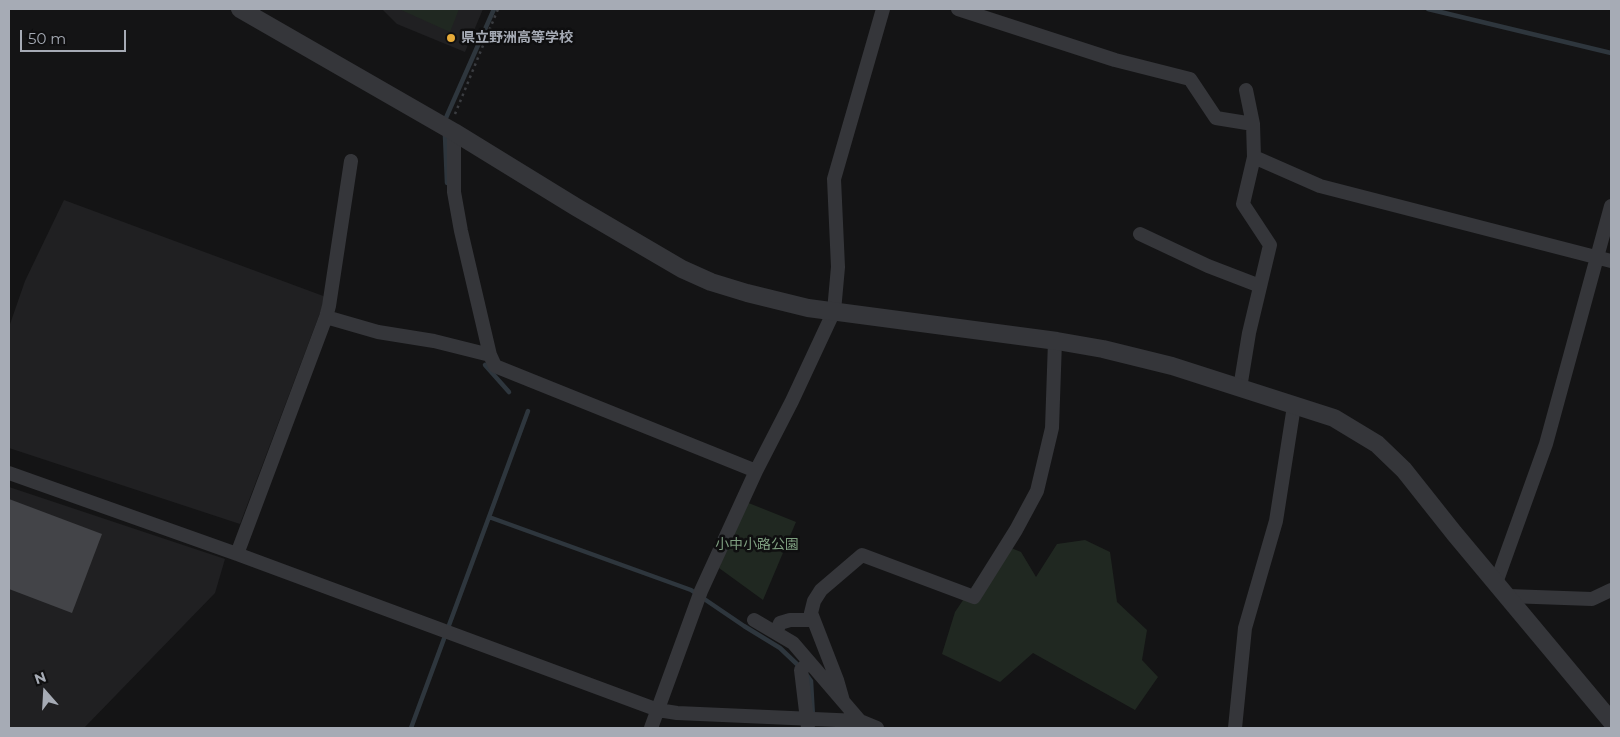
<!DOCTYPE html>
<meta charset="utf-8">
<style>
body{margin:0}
#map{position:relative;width:1620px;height:737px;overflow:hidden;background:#141415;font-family:Montserrat,sans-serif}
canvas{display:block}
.frame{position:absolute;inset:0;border:10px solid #a6abb5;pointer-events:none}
.north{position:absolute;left:20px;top:667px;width:50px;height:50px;-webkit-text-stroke:4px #0f0f10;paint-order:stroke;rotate:341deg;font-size:14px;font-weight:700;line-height:20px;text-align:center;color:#a6abb5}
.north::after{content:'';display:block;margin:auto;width:18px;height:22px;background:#a6abb5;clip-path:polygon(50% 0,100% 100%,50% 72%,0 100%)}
.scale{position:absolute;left:20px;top:30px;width:106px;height:22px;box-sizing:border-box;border:2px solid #a6abb5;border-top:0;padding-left:6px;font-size:15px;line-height:18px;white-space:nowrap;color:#a6abb5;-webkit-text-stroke:4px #0f0f10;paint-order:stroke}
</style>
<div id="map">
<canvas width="1620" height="737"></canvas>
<div class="frame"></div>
<div class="north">N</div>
<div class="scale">50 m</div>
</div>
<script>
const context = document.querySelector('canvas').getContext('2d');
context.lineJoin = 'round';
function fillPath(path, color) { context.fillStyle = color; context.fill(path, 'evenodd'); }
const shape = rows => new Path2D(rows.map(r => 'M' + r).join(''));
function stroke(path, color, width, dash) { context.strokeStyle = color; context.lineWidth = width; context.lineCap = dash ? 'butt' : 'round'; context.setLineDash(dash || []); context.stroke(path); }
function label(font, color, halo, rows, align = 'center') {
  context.font = font + ' Montserrat,"Noto Sans JP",sans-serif'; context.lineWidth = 5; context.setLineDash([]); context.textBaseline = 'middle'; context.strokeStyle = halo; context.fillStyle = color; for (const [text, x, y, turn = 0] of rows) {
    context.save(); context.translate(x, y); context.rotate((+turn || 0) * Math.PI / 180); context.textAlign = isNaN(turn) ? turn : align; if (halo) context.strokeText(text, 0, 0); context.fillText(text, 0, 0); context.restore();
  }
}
const built = shape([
 [382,9,483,9,465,52,397,24],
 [64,200,326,297,240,524,9,448,9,327,25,281],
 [9,487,225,559,215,593,84,728,9,728]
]);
const green = shape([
 [399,9,459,9,450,32],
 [746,502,796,522,763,600,719,568],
 [1085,540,1110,552,1117,602,1147,630,1142,660,1158,677,1135,710,1033,653,1000,682,942,654,955,612,1001,544,1021,552,1036,577,1057,544]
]);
const stream = shape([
 [1428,9,1611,53],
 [445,120,494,9],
 [445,136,447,183],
 [485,365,509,392],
 [528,411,489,517,691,590,744,626,780,648,801,668],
 [806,674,811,681,813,717],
 [411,728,489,517]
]);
const building = shape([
 [9,499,102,534,72,613,9,589]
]);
const path = shape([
 [455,114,498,9]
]);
const minor = shape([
 [958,9,1115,60,1190,79,1216,118,1253,124,1254,157,1320,186,1611,261],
 [1246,90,1253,124],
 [454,132,454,192,461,231,490,355,495,366,756,471],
 [1140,234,1208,266,1260,286],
 [326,317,329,306,351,161],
 [1240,388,1249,333,1270,245,1243,204,1254,157],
 [9,473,237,554,658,710,677,713,859,721,859,728],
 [237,554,326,317,378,332,434,341,490,355],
 [1496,583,1546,444,1611,206],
 [1508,596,1592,599,1611,590],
 [754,620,793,643,860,721,877,728],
 [776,633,780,623,790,620,813,620],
 [843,701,837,680,811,613,814,601,821,590,862,555,974,597,1016,530,1037,491,1052,428,1055,341],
 [651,728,701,591,756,471,792,401,834,311,838,267,834,179,883,9],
 [808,728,801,670,809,662],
 [1235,728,1245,628,1276,521,1294,406]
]);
const tertiary = shape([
 [240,9,454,132,576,207,682,269,711,282,747,293,808,308,1057,341,1103,349,1172,366,1334,418,1377,444,1404,470,1454,533,1611,721]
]);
const markers = [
 [451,38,5,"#e7ab39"]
];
const poiNames = [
 ["県立野洲高等学校",461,38]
];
const parkNames = [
 ["小中小路公園",757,545]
];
fillPath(built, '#202022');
fillPath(green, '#202821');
stroke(stream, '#2e363d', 4.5);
fillPath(building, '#434448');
stroke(path, '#3b3d41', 2.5, [2.5, 4]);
stroke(minor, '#35363a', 14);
stroke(tertiary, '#35363a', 18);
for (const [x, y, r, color] of markers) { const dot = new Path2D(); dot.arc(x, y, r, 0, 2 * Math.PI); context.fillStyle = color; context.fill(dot); stroke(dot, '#0f0f10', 2); }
label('bold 14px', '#a6abb5', '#0f0f10', poiNames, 'left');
label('14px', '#7e9f80', '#0f0f10', parkNames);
</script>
